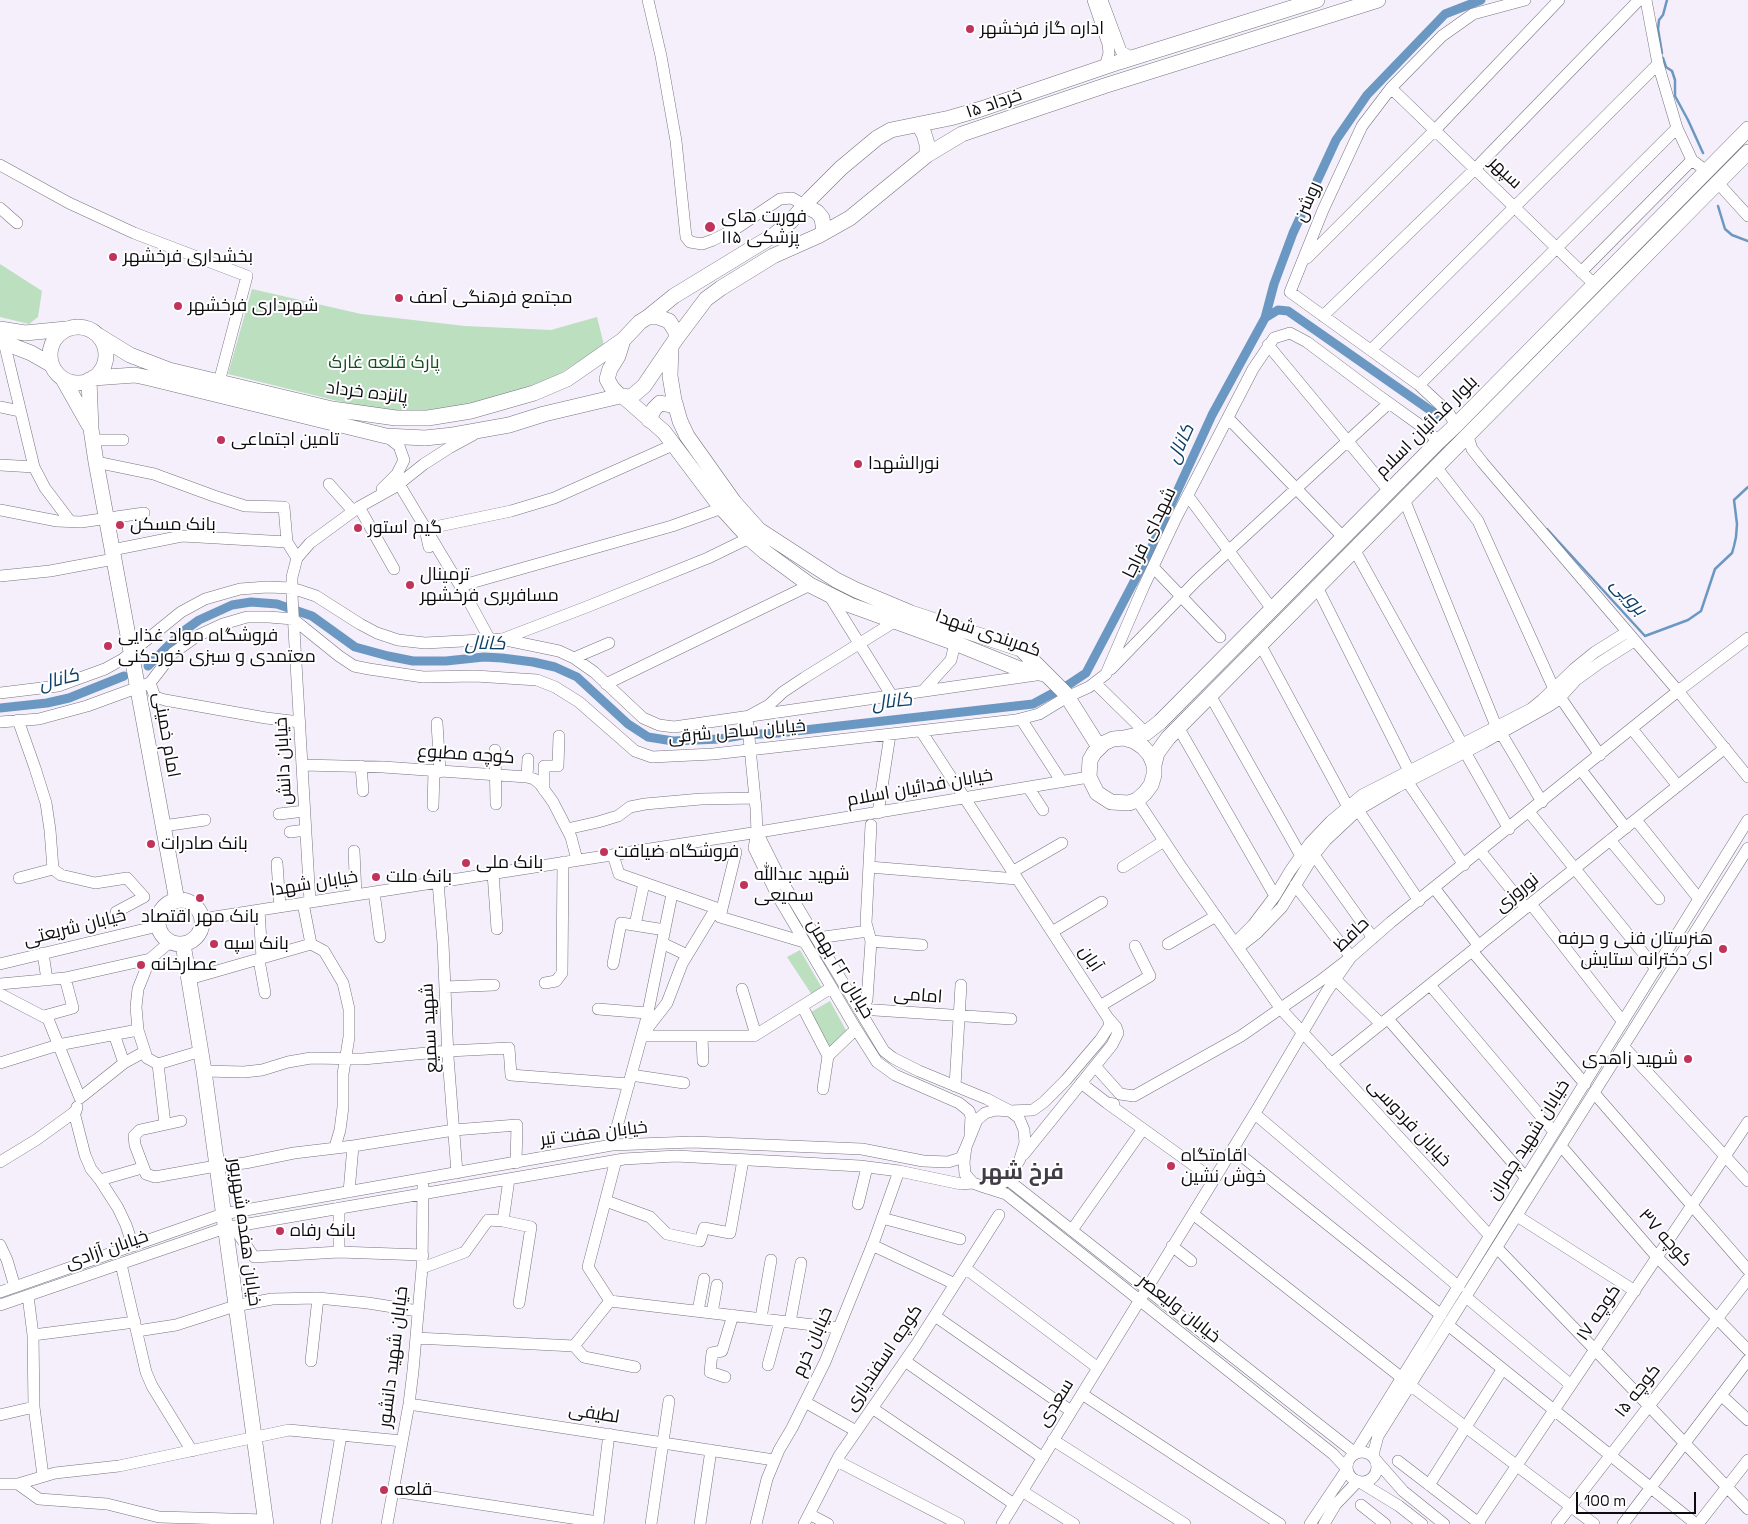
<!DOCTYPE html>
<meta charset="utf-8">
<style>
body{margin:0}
#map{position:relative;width:1748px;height:1524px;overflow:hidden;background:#f4effb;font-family:"Space Grotesk",sans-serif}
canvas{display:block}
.scale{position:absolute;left:1576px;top:1492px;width:120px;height:22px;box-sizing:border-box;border:2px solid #0d0b0f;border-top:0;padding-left:6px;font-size:15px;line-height:18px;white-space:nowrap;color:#0d0b0f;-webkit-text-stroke:4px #fff;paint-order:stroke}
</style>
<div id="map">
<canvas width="1748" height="1524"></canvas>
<div class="scale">100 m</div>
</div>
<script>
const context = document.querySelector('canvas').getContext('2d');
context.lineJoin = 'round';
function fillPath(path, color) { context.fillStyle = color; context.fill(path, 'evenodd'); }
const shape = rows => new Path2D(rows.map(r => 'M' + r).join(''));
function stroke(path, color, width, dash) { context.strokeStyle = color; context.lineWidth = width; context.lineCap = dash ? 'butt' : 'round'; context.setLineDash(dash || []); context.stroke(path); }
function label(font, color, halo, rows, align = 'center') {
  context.font = font + ' "Space Grotesk",Cairo,sans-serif'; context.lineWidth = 4; context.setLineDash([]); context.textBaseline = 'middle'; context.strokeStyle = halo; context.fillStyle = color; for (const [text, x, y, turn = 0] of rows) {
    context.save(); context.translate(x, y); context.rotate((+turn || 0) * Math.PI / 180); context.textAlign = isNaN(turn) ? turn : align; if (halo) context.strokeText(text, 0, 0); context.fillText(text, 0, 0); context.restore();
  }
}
const green = shape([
 [0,264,42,291,38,317,29,324,0,317],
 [252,289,361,314,465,326,551,330,597,317,604,345,553,378,481,403,411,412,366,408,228,374],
 [800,950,822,988,812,995,787,957],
 [830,1001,848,1034,829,1049,811,1012]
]);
const stream = shape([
 [1662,53,1658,29,1659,20,1663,15,1667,0],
 [1663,58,1666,67,1672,71,1675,80,1675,96,1688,120,1703,153],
 [1718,206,1725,229,1732,235,1748,241],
 [1547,529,1645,636,1688,620,1701,611,1715,569,1732,553,1734,546,1736,537,1737,524,1734,500,1748,487]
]);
const canal = shape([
 [1265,318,1274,284,1293,233,1336,140,1367,95,1445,14,1481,0],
 [148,666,181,633,199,620,232,605,251,602,277,604,312,616,355,647,388,656,413,661,446,661,484,657,502,658,533,662,555,667,577,677,628,724,648,737,673,741,720,739,743,735,778,733,1033,704,1068,685,1086,673,1148,555,1212,415,1265,318,1278,310,1288,311,1437,415],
 [0,708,47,703,69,698,124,676]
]);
const minor = shape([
 [648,0,661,56,676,141,686,237,690,242,702,244,713,240,737,228,780,199,792,198,804,205],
 [1093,0,1108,44,1109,53,1105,67],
 [1102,0,1121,51,1132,58],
 [1646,0,1658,64,1677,128,1692,160,1706,171],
 [1391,88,1594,284],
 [0,165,69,203,134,233,247,276,219,382],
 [1718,183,1748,216],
 [0,208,17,223],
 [1307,258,1435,130,1559,0],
 [1581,272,1692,160],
 [1323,316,1475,169,1639,0],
 [4,342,34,467,45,488,70,521],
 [1268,345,1389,491],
 [1371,350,1658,64],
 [1419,385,1677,128],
 [0,407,20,411],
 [1228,418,1343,537],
 [1456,425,1448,412,1419,385,1290,292,1323,210,1362,126,1391,88,1442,36,1473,14,1525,0],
 [1467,434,1472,449,1483,463,1678,691,1748,777],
 [93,440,123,440],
 [96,462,154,474,214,496,245,506,284,507,287,542,297,558],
 [0,465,34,467],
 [1436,467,1478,521,1554,689],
 [329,484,353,511],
 [399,484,465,594,490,640],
 [382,489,397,474,404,460,399,446,386,436],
 [1188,496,1272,609],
 [1404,499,1496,726],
 [359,507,394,569],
 [0,510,57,521,81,522,144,513],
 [429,547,425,529,511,511,554,498,675,444],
 [1354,549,1462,744],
 [112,550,182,536,287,542],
 [1153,567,1220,637],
 [0,576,50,571,114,559],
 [460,586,672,526,722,508],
 [1317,587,1409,771],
 [829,595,892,696],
 [894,622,804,678,783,692,769,705,747,717,756,809,757,832,754,848,777,895,856,1029,877,1062,895,1075,959,1103,969,1111,971,1116,970,1135],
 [503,639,589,606,708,558,749,538],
 [1260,644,1348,807],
 [574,658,609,643],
 [1111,669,1196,581,1389,403],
 [150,683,155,697,165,700,266,718,300,722],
 [1095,683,1146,733],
 [606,684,810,585],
 [923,691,951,660,955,643],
 [0,693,58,686,105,669,123,659,181,612,205,599,240,589,267,587,292,588,316,596,360,624,377,633,398,640,425,643,501,639,559,651,574,658,594,672,643,718,659,725,674,727,1036,675],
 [1210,695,1301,856],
 [1560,697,1600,755],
 [1021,719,1062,782],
 [18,720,35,768,46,803,50,830,53,869,61,875,95,883,127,878,144,897,116,912],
 [0,722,39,719,87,706,150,683,173,653,197,636,223,624,247,617,269,617,293,619,339,656,354,666,369,669,423,677,475,676,537,680,555,687,579,702,635,751,652,757,713,754,1016,720,1039,714,1067,697,1089,687,1106,674,1143,588,1176,518,1253,369,1274,338,1290,333,1307,342,1375,393,1421,426,1439,441],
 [437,723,440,772],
 [1178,727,1275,896],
 [1632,729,1678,786],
 [1501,733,1542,802],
 [495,750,496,804],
 [1465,752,1509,829],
 [302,765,383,767,527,777,534,779,540,784,553,802,571,837,577,860],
 [361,766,363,791],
 [1581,770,1626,828],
 [527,777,528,759],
 [1407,781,1464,865],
 [1028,787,1043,810],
 [544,790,544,766,558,766,559,736],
 [1137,800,1182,868,1281,1009,1490,1236],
 [433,806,434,771],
 [1358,810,1419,901],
 [1529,812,1656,969],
 [878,813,890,735],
 [279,814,305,811],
 [1636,820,1699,899],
 [871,825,866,923,871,941,867,1000,860,1009,1011,1019],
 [163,826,205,820],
 [567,829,598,822,618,816,630,807,645,804,701,799,755,798],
 [290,832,306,830],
 [757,832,779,876,884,1051,893,1058,919,1071,987,1099,1010,1111,1033,1110,1044,1102,1066,1080,1100,1040,1110,1025,1108,1018,921,731],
 [1610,840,1659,899],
 [354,851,356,895],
 [1481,852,1526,908],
 [613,855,619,874,716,908,720,917,804,942],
 [1314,855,1373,938],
 [277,863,280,907],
 [869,867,1017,879],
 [1123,867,1164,841],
 [1012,872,1062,843],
 [493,873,497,929],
 [19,878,53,869],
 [438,882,443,943,448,1057,457,1173],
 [1435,889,1479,946],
 [374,892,380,937],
 [310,902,292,595,292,577,297,558,310,543,359,507,395,487,424,464,449,448,473,435],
 [303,903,311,944],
 [1531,904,1623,1022],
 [259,910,262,958],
 [720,917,736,852],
 [202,919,765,831,1089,777],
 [635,925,644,883],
 [1052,932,1102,902],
 [817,938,868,931],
 [1240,938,1253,925,1275,896,1290,871,1310,843,1331,821,1362,795,1531,709,1542,700,1574,669,1595,652,1627,632],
 [871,941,922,945],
 [662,943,687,955],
 [311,944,324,951,343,983,349,1009,349,1037,343,1074,343,1107,340,1130,335,1147],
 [1168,944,1216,916],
 [1238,948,1257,933,1282,907,1314,855,1326,840,1358,810,1397,787,1483,743,1549,706,1558,700,1576,680,1601,662,1634,641],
 [1472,951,1585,1084],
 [43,953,47,980],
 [259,960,265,993],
 [0,964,158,926],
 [613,964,621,923,665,930],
 [189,979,311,944],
 [1335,979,1381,1024],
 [545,983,556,981,562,973,563,862],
 [0,984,65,978,150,959,170,942],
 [1430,985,1554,1132],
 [445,987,494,985],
 [742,989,756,1035],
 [0,994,48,1019,80,1098,124,1063,144,1052],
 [802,1006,828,1056],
 [1100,1006,1150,976,1135,946],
 [598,1009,647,1013],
 [44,1016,73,1008,65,978],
 [1388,1019,1526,1178],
 [138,1030,147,1058,158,1064,201,1051],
 [646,1030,667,1003,682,964,716,908],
 [114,1034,124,1063],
 [642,1036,754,1036,831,988],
 [702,1037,703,1061],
 [1623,1046,1748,1181],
 [0,1063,58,1045,138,1030,136,1007,138,989,150,959],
 [158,1064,165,1124],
 [1331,1064,1725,748],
 [1095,1066,1120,1094,1134,1096,1241,1036,1320,981,1351,957,1295,885],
 [204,1071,244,1072,262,1070,288,1062,311,1058,363,1059,448,1051,509,1048,511,1075,629,1084],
 [631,1075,684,1083],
 [1081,1083,1107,1103,1114,1104],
 [955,1086,961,985],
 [823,1089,828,1056,856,1029],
 [1594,1093,1748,1270],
 [1107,1103,1214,1180],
 [996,1110,1010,1111,1019,1118,1024,1130,1025,1143,1020,1159,1008,1180,996,1187,984,1187,973,1183,965,1174,964,1162,966,1147,977,1120,985,1113,996,1110],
 [74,1112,85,1155,91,1169,100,1180,118,1208,126,1225,133,1246],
 [1255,1114,1459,1287],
 [181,1121,140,1130,134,1136,135,1145,146,1174,155,1177,166,1175,216,1166,245,1163,294,1153,353,1146,454,1130,517,1125,516,1163],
 [612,1145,647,1017,672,894],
 [1561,1146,1657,1257,1748,1350],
 [1233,1149,1441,1315],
 [1024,1154,1112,1045,1118,1033,1116,1027,1108,1018],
 [0,1162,36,1140,76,1111,77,1107],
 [100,1180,142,1168],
 [1008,1180,1355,1453,1748,820],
 [984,1187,1006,1194,1333,1454,1347,1469,1310,1524],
 [349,1192,353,1146],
 [606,1201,650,1217,667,1234,700,1241,704,1228,730,1233,743,1160],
 [858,1204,867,1167],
 [339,1208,339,1252],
 [1193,1214,1402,1378],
 [1517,1216,1635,1291],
 [882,1218,960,1239],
 [503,1221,509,1179],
 [233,1226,254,1257,339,1252,423,1255],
 [1072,1230,1143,1129],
 [0,1245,7,1260,15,1287],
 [872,1245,955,1284],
 [1172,1246,1191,1261],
 [1497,1248,1748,1509],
 [121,1264,146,1372,152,1386,192,1451],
 [422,1268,465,1252,488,1220,503,1221,531,1227,519,1303],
 [965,1268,1098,1368],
 [0,1292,223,1214,612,1145,693,1142,862,1149,923,1161,948,1162,961,1158,966,1147],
 [28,1296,33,1335],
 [1466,1297,1571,1385],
 [610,1301,839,1328],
 [610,1301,588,1267,616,1160],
 [0,1305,225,1228,624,1159,676,1156,860,1166,899,1171,961,1184,973,1183],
 [698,1311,704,1279],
 [712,1313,717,1285],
 [935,1316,1071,1411],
 [761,1318,771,1260],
 [790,1322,801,1263],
 [1448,1325,1696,1524],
 [137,1331,176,1325,235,1306,272,1299,318,1298,368,1303,418,1311],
 [416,1338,574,1346,610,1301],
 [574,1346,584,1357,635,1367],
 [311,1361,318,1298],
 [905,1361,1043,1458],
 [768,1365,780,1321],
 [725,1377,710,1372,712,1353,722,1351,733,1315],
 [1410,1385,1594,1524],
 [1082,1394,1280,1524],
 [1721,1395,1748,1420],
 [805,1402,856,1431],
 [409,1404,774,1460],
 [872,1408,1014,1504],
 [0,1415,34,1407],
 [1053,1440,1185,1524],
 '1347 1467a15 15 0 1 1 30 0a15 15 0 1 1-30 0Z',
 [837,1461,959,1524],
 [1398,1461,1480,1524],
 [43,1476,34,1407,33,1335,135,1322],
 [0,1484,18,1484,55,1473,119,1466,289,1430,402,1441],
 [18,1484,39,1499,107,1504,159,1517,265,1520],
 [1429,1485,1502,1370],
 [393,1491,598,1522],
 [1022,1491,1074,1524],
 [1361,1505,1385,1524],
 [809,1514,828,1524],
 [1478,1523,1748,1122],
 [326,1524,341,1435],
 [387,1524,409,1404,413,1371,422,1268,423,1186],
 [598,1524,609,1434],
 [651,1524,669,1401],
 [700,1524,711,1450],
 [756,1524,767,1479,779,1450,792,1428,825,1362,874,1241,899,1171],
 [804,1524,839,1456,916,1345,999,1215],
 [1002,1524,1258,1108,1327,991,1351,957,1391,922,1678,691,1748,638],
 [1324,1524,1336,1504,1358,1481,1399,1506,1422,1524],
 [1444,1524,1403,1491,1374,1458,1374,1451,1378,1436,1748,848],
 [1557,1524,1748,1279],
 [1623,1524,1748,1360],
 [1698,1524,1748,1460]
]);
const major = shape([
 [919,125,924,134,927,144,927,155],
 [804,205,817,212,822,218,824,232],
 [648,317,674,296,774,235,791,221,810,199,841,168,877,138,891,130,950,118,981,109,1119,62,1317,0],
 '50 355a28 28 0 1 1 56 0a28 28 0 1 1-56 0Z',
 [0,329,25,333,66,329],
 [99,336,130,355,169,370,332,409,396,418,428,418,471,411,534,393,567,379,623,340],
 [676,339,706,299,721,288,773,256,818,236,850,218,927,155,962,134,1107,85,1378,0],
 [0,341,31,353,52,365],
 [671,346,670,376,674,400,680,421,687,436,734,502,759,530,836,580,856,590,911,613,1021,649,1065,693,1099,747],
 [93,378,135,375,149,378,386,436,425,438,453,435,509,425,544,414,620,396,631,397,644,386,676,339,676,332,669,321,658,317,648,317,640,322,623,340,618,356,610,369,607,379,612,388,620,396],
 [63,379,89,425],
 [89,380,91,429,96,462,177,901],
 [624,397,664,432,719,505,749,538,765,552,810,585,850,605,955,643,1017,668,1044,674],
 [649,420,654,409,660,403,676,406],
 [1124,738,1146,733,1160,722,1439,441,1456,425,1748,129],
 [1154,765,1150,755,1143,747,1134,741,1124,738,1113,739,1104,743,1094,753,1090,760,1089,777,1097,793,1111,802,1129,803,1137,800,1145,793,1151,785,1154,775,1154,765,1157,753,1168,738,1748,152],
 '158 922a22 22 0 1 1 44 0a22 22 0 1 1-44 0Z',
 [183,944,204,1071,266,1524]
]);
const markers = [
 [970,29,5,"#c2335b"],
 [710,227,6,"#c2335b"],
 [113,257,5,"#c2335b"],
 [399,298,5,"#c2335b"],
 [178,306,5,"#c2335b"],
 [221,440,5,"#c2335b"],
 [858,464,5,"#c2335b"],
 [120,525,5,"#c2335b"],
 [358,528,5,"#c2335b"],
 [410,585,5,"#c2335b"],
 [108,646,5,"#c2335b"],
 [151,844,5,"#c2335b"],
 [604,852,5,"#c2335b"],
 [466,863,5,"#c2335b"],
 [376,877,5,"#c2335b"],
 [744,885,5,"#c2335b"],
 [200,898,5,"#c2335b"],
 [214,944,5,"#c2335b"],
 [1723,949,5,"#c2335b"],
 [141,965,5,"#c2335b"],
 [1688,1059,5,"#c2335b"],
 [1171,1166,5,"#c2335b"],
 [280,1231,5,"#c2335b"],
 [384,1490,5,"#c2335b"]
];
const poiNames = [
 ["اداره گاز فرخشهر",980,29],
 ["فوریت های",721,217],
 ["پزشکی ۱۱۵",721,238],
 ["بخشداری فرخشهر",123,257],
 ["مجتمع فرهنگی آصف",409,298],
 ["شهرداری فرخشهر",188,306],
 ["تامین اجتماعی",231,440],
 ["نورالشهدا",868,464],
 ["بانک مسکن",130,525],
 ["گیم استور",368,528],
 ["ترمینال",420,575],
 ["مسافربری فرخشهر",420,596],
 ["فروشگاه مواد غذایی",118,636],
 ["معتمدی و سبزی خوردکنی",118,657],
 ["بانک صادرات",161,844],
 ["فروشگاه ضیافت",614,852],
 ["بانک ملی",476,863],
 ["شهید عبدالله",754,875],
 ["سمیعی",754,896],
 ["بانک ملت",386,877],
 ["بانک مهر اقتصاد",200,917,"center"],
 ["هنرستان فنی و حرفه",1713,939,"right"],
 ["ای دخترانه ستایش",1713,960,"right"],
 ["بانک سپه",224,944],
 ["عصارخانه",151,965],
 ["شهید زاهدی",1678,1059,"right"],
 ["اقامتگاه",1181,1156],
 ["خوش نشین",1181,1177],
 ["بانک رفاه",290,1231],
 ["قلعه",394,1490]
];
const streetNames = [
 ["۱۵ خرداد",994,104,-19],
 ["سپهر",1505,173,44],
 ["روشن",1308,202,-67],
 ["پانزده خرداد",367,393,7],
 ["بلوار فدائیان اسلام",1427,427,-45],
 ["شهدای فراجا",1150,533,-64],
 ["کمربندی شهدا",988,634,19],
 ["خیابان ساحل شرقی",737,732,-5],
 ["امام خمینی",166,735,80],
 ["کوچه مطبوع",466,755,4],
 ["خیابان دانش",284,761,-93],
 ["خیابان فدائیان اسلام",920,788,-10],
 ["خیابان شهدا",314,884,-9],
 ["نوروزی",1517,893,-39],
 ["خیابان شریعتی",75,928,-14],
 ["حافظ",1352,935,-44],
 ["آبان",1090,959,57],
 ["خیابان ۲۲ بهمن",840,969,59],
 ["امامی",918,996,4],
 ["شهید سمیع",430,1028,-93],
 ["خیابان فردوسی",1409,1123,47],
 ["خیابان هفت تیر",594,1134,-7],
 ["خیابان شهید چمران",1529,1140,-58],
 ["خیابان هفده شهریور",244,1232,82],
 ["کوچه ۳۷",1665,1238,48],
 ["خیابان آزادی",107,1250,-19],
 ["خیابان ولیعصر",1179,1309,38],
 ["کوچه ۱۷",1599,1313,-56],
 ["خیابان خرم",813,1342,-66],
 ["خیابان شهید دانشور",394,1357,-83],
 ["کوچه اسفندیاری",884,1358,-56],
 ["کوچه ۱۵",1638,1391,-52],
 ["سعدی",1056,1403,-58],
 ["لطیفی",594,1414,9]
];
const parkNames = [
 ["پارک قلعه غارک",384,363]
];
const waterNames = [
 ["کانال",1181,444,-65],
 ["برویی",1628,597,48],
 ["کانال",485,644,1],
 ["کانال",59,680,-14],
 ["کانال",892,702,-6]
];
const districtNames = [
 ["فرخ شهر",1022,1173]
];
fillPath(green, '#bbdfbf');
stroke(stream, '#6b98c2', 2.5);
stroke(canal, '#6b98c2', 9);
stroke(minor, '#78747f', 12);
stroke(major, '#78747f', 16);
stroke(minor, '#fff', 11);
stroke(major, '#fff', 15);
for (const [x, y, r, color] of markers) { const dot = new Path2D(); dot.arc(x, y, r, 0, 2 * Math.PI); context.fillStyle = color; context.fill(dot); stroke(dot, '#fff', 2); }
label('18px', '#0d0b0f', '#fff', poiNames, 'left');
label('18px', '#0d0b0f', '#fff', streetNames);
label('18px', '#174d24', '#fff', parkNames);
label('italic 19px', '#0c4069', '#fff', waterNames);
label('bold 22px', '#413d46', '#fff', districtNames);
</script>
